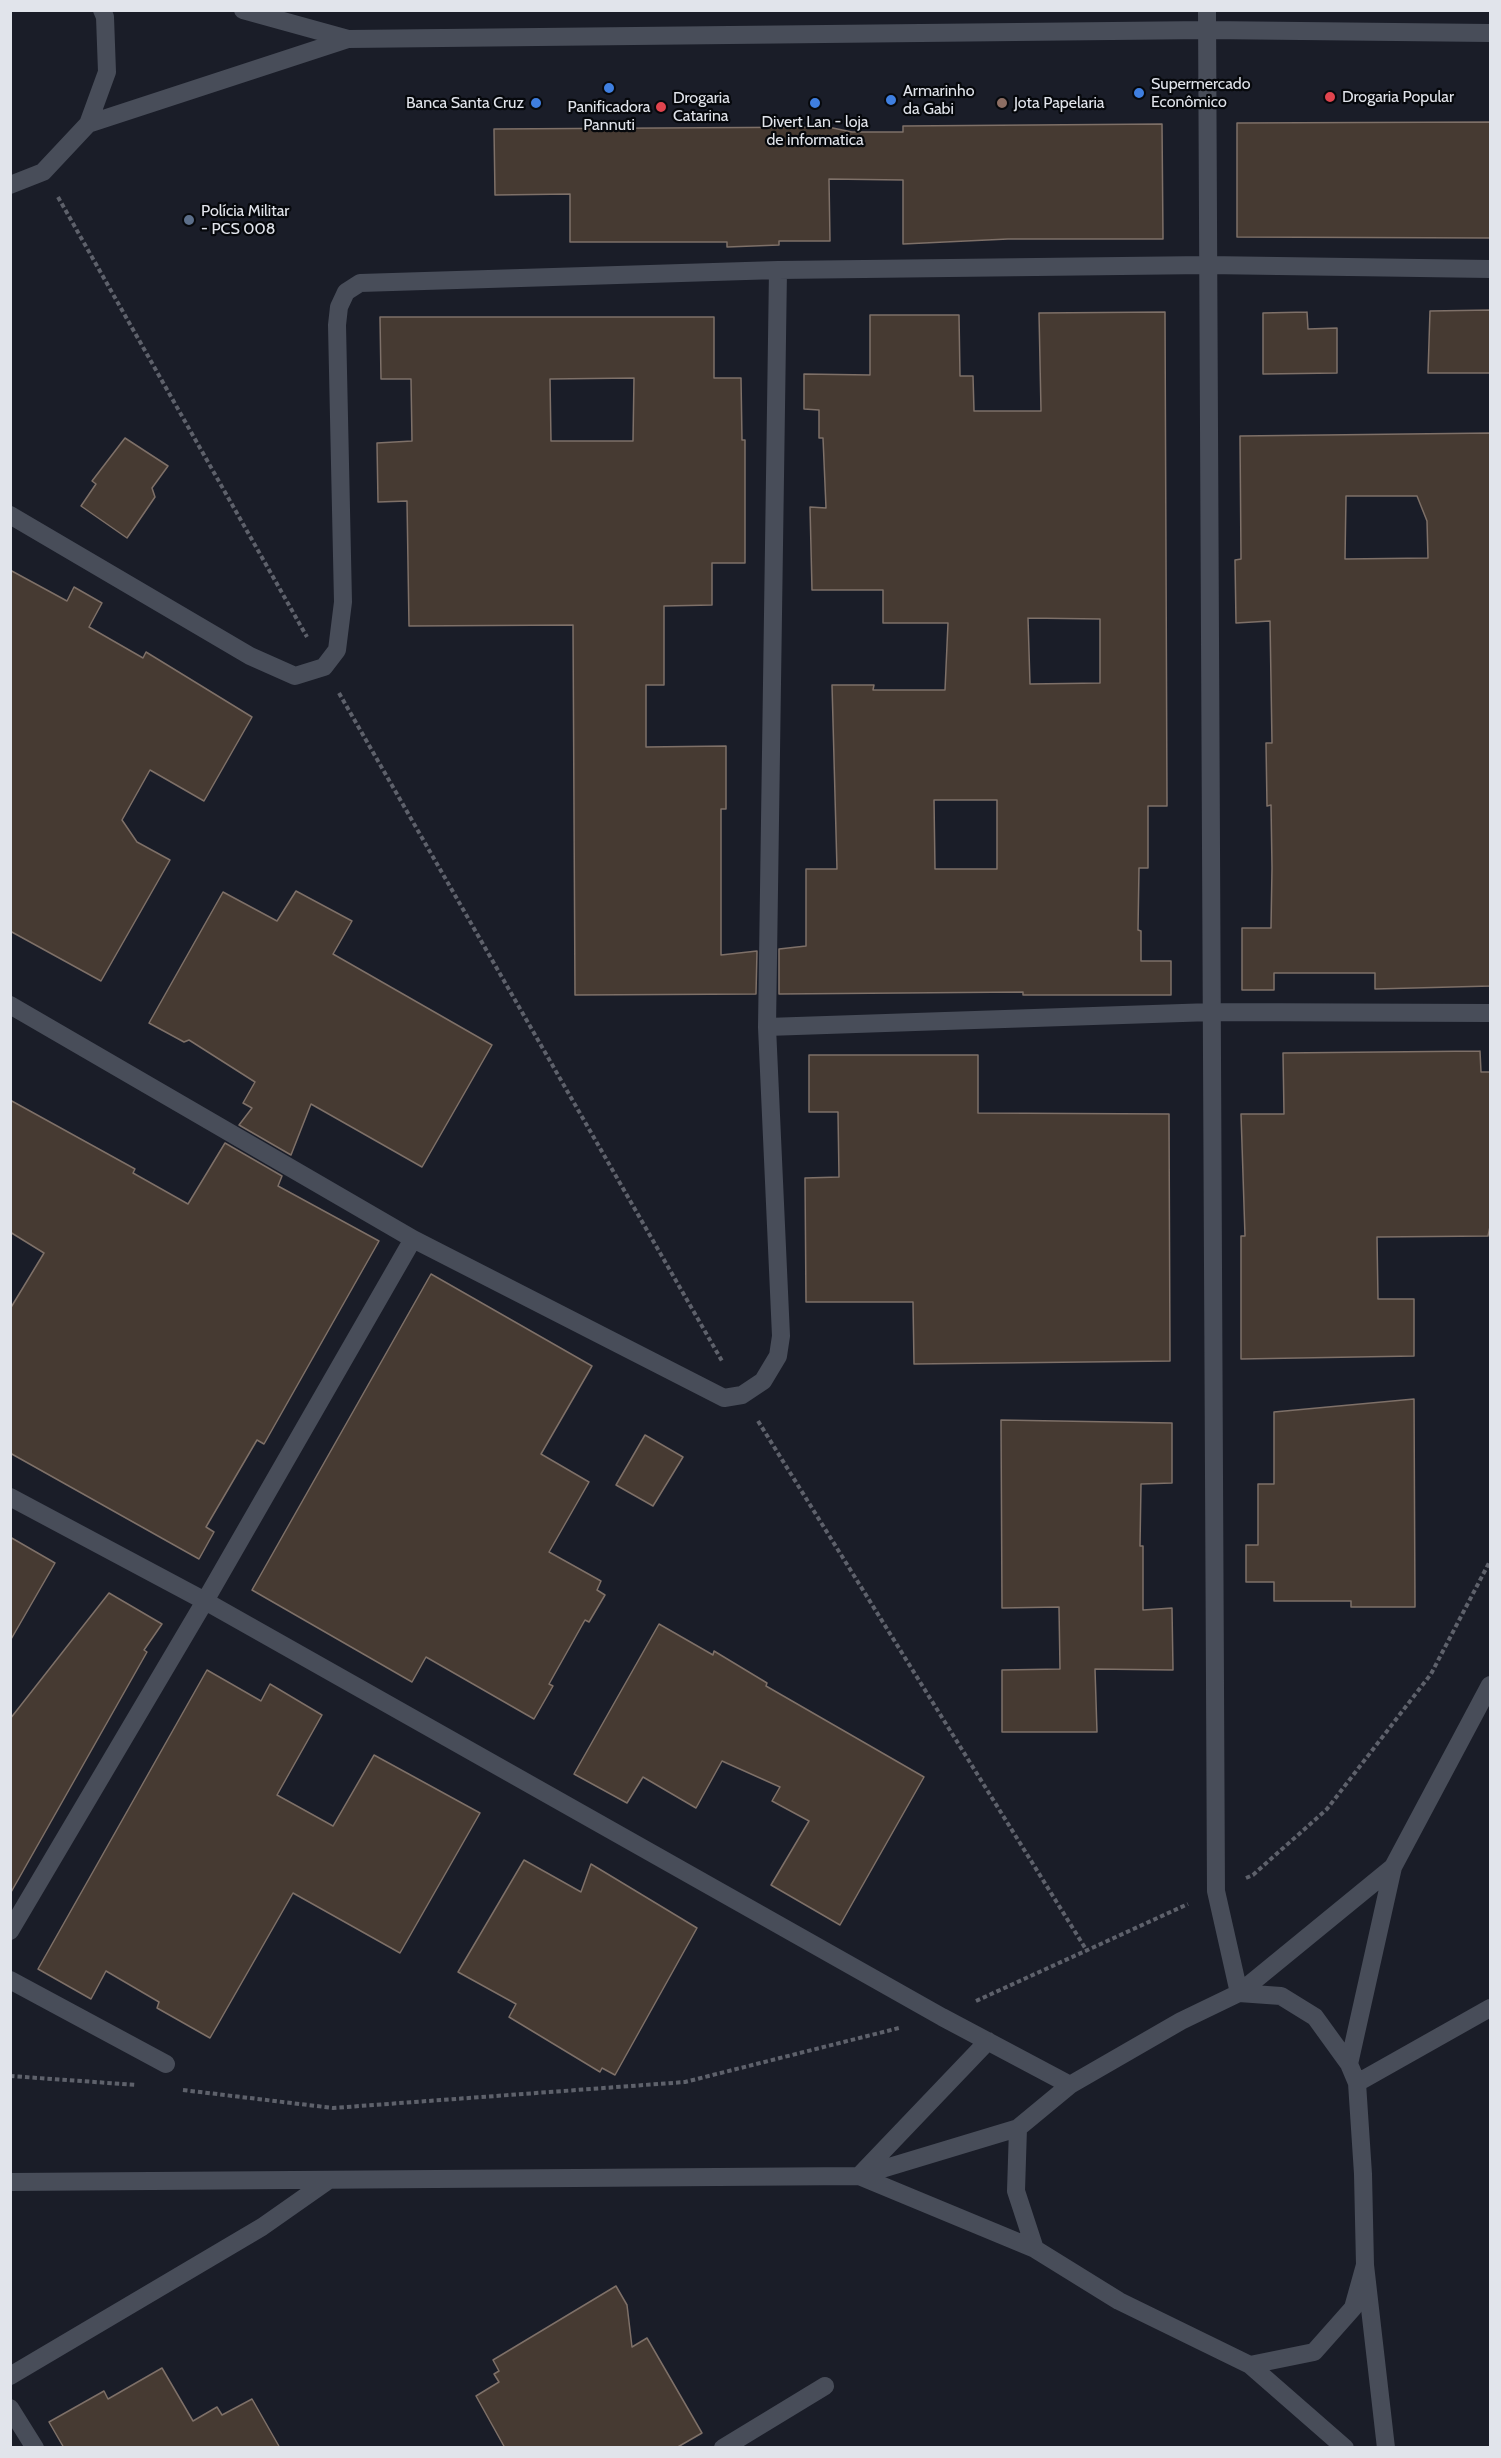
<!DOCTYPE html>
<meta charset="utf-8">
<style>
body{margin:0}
#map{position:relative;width:1501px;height:2458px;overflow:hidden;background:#1a1d28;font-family:Cabin,sans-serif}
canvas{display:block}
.frame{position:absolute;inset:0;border:12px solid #e1e4eb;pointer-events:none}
</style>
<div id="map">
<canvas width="1501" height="2458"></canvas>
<div class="frame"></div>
</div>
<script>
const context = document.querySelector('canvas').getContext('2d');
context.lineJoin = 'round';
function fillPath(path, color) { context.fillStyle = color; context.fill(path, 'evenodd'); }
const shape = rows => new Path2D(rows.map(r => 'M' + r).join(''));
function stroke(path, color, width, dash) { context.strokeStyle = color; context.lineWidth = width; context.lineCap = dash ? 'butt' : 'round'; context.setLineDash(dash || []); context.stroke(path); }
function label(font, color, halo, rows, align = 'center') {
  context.font = font + ' Cabin,sans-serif'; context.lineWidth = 4.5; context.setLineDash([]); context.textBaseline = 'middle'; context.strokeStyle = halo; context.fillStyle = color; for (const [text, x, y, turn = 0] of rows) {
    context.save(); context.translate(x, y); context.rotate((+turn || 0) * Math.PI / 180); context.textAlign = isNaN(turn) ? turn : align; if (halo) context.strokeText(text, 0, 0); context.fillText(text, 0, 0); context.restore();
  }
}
const building = shape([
 [1491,122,1491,238,1237,237,1237,123,1491,122],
 [1162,124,1163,239,1008,239,903,244,903,180,829,179,830,241,779,241,779,245,727,247,727,242,570,242,570,194,495,195,494,129,828,127,852,132,903,132,903,126,1162,124],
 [1491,310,1491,373,1428,373,1430,311,1491,310],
 [1165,312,1167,806,1148,806,1148,868,1139,868,1138,930,1141,931,1141,961,1171,961,1171,995,1023,995,1023,992,779,994,779,949,806,946,806,869,837,869,832,685,874,685,873,690,945,690,948,623,883,623,883,590,812,590,810,507,826,508,823,438,819,438,819,410,804,409,804,374,870,375,870,315,959,315,960,376,973,376,974,411,1041,411,1039,313,1165,312],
 [1028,618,1100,619,1100,683,1030,684,1028,618],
 [934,800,997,800,997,869,935,869,934,800],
 [1307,312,1308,329,1337,328,1337,373,1263,374,1263,313,1307,312],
 [380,317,714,317,714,378,741,378,742,440,745,440,745,563,712,563,712,605,664,606,664,685,646,685,646,747,726,746,726,809,721,809,721,955,757,951,756,994,575,995,573,625,409,626,407,501,378,502,377,443,412,441,411,379,381,379,380,317],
 [634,378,633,441,551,441,550,379,634,378],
 [1491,433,1491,986,1375,989,1375,973,1274,973,1274,990,1242,990,1242,928,1271,928,1272,868,1271,805,1267,806,1266,743,1272,743,1270,621,1236,623,1235,560,1241,559,1240,436,1491,433],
 [1346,496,1417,496,1427,521,1428,558,1345,559,1346,496],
 [125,438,168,466,152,488,155,497,127,538,81,506,96,484,92,481,125,438],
 [10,570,67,601,74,587,102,603,89,627,143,658,146,652,252,717,204,801,150,770,122,820,137,842,170,860,101,981,10,931,10,570],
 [296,891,352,921,333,954,492,1045,422,1167,311,1104,291,1155,239,1125,252,1108,243,1103,255,1082,189,1040,184,1042,149,1023,223,892,277,921,296,891],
 [1480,1051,1481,1072,1491,1072,1491,1222,1488,1236,1377,1237,1378,1299,1414,1299,1414,1356,1241,1359,1241,1236,1245,1236,1241,1114,1284,1114,1283,1053,1480,1051],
 [809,1055,978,1055,978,1113,1169,1114,1170,1361,914,1364,913,1302,806,1302,805,1178,839,1177,838,1112,809,1112,809,1055],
 [10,1100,135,1169,133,1173,188,1204,225,1143,282,1176,278,1186,379,1241,264,1444,257,1440,206,1527,214,1532,199,1559,10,1453,10,1309,44,1253,10,1232,10,1100],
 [431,1274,592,1366,541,1454,589,1482,549,1552,601,1581,597,1590,605,1595,589,1622,585,1620,549,1684,553,1686,534,1719,426,1657,412,1682,252,1590,431,1274],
 [1414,1399,1415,1607,1351,1607,1351,1601,1274,1601,1274,1582,1246,1582,1246,1545,1258,1545,1258,1484,1274,1484,1274,1412,1414,1399],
 [1001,1420,1172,1423,1172,1483,1141,1484,1140,1546,1143,1546,1143,1610,1172,1608,1173,1670,1095,1669,1097,1732,1002,1732,1002,1670,1060,1669,1059,1607,1002,1608,1001,1420],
 [645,1435,683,1457,653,1506,616,1485,645,1435],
 [10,1537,55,1563,10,1641,10,1537],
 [109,1593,162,1624,144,1650,147,1652,10,1894,10,1719,109,1593],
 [659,1624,713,1655,714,1651,767,1683,766,1686,924,1777,840,1925,771,1885,809,1821,772,1801,780,1787,722,1761,696,1808,643,1777,627,1803,574,1774,659,1624],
 [207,1670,261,1701,270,1684,322,1715,277,1795,333,1826,374,1755,480,1813,400,1953,293,1893,210,2038,157,2008,159,2002,106,1971,91,1999,38,1969,207,1670],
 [524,1860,581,1892,591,1864,697,1928,615,2075,602,2068,600,2072,509,2017,516,2004,458,1972,524,1860],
 [616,2286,627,2305,632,2347,647,2338,702,2433,676,2448,505,2448,476,2396,499,2382,494,2374,499,2371,493,2360,616,2286],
 [162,2368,193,2421,217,2407,222,2415,252,2399,280,2448,64,2448,49,2422,104,2391,108,2399,162,2368]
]);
const path = shape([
 [58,197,307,637],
 [339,693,722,1361],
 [758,1421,1087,1951],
 [1246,1878,1253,1875,1327,1809,1431,1674,1490,1561],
 [976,2001,1188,1904],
 [10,2076,137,2085],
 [183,2090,333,2108,685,2082,899,2028]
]);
const minor = shape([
 [243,10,348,39,1207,30,1490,33],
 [1207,10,1216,1891,1239,1993,1393,1867],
 [88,124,348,39],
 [10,185,43,172,88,124,107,72,105,17,102,10],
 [10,515,250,656,295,676,324,667,337,650,343,602,337,325,339,307,346,292,360,283,778,270,1207,265,1490,269],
 [10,1005,413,1239],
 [767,1027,1212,1012,1490,1013],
 [10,1497,205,1601,942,2017,1070,2085],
 [10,1931,205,1601,413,1239,724,1398,742,1395,763,1381,778,1356,781,1336,767,1027,778,270],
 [10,1980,166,2064],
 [1349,2064,1393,1867,1490,1685],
 [1357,2083,1490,2008],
 [860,2175,988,2041],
 [859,2176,1035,2249],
 [10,2182,859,2176,1018,2128],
 [1365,2265,1353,2308,1314,2352,1250,2365,1119,2301,1035,2249,1016,2191,1018,2128,1070,2085,1181,2021,1239,1993,1281,1996,1315,2017,1349,2064,1357,2083,1363,2174,1365,2265,1386,2448],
 [1250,2365,1345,2448],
 [10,2376,262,2227,329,2180],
 [10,2408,35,2448],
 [723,2448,825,2386]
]);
const markers = [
 [609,88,6,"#3f7fe0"],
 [1139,93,6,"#3f7fe0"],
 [1330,97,6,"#e0444e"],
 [891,100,6,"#3f7fe0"],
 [536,103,6,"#3f7fe0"],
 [815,103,6,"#3f7fe0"],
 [1002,103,6,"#8d6e63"],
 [661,107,6,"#e0444e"],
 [189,220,6,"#5c6f8a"]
];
const poiNames = [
 ["Supermercado",1151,84],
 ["Econômico",1151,102],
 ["Armarinho",903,91],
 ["da Gabi",903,109],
 ["Drogaria Popular",1342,97],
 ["Drogaria",673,98],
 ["Catarina",673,116],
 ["Banca Santa Cruz",524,103,"right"],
 ["Jota Papelaria",1014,103],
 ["Panificadora",609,107,"center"],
 ["Pannuti",609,125,"center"],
 ["Divert Lan - loja",815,122,"center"],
 ["de informatica",815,140,"center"],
 ["Polícia Militar",201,211],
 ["- PCS 008",201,229]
];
fillPath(building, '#463a32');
stroke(building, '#7e7068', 1.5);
stroke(path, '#5e616b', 4, [4.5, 3]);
stroke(minor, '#484d59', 18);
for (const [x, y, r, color] of markers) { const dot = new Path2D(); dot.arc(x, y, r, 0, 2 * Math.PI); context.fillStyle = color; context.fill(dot); stroke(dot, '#06080c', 2); }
label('16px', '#e1e4eb', '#06080c', poiNames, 'left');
</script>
